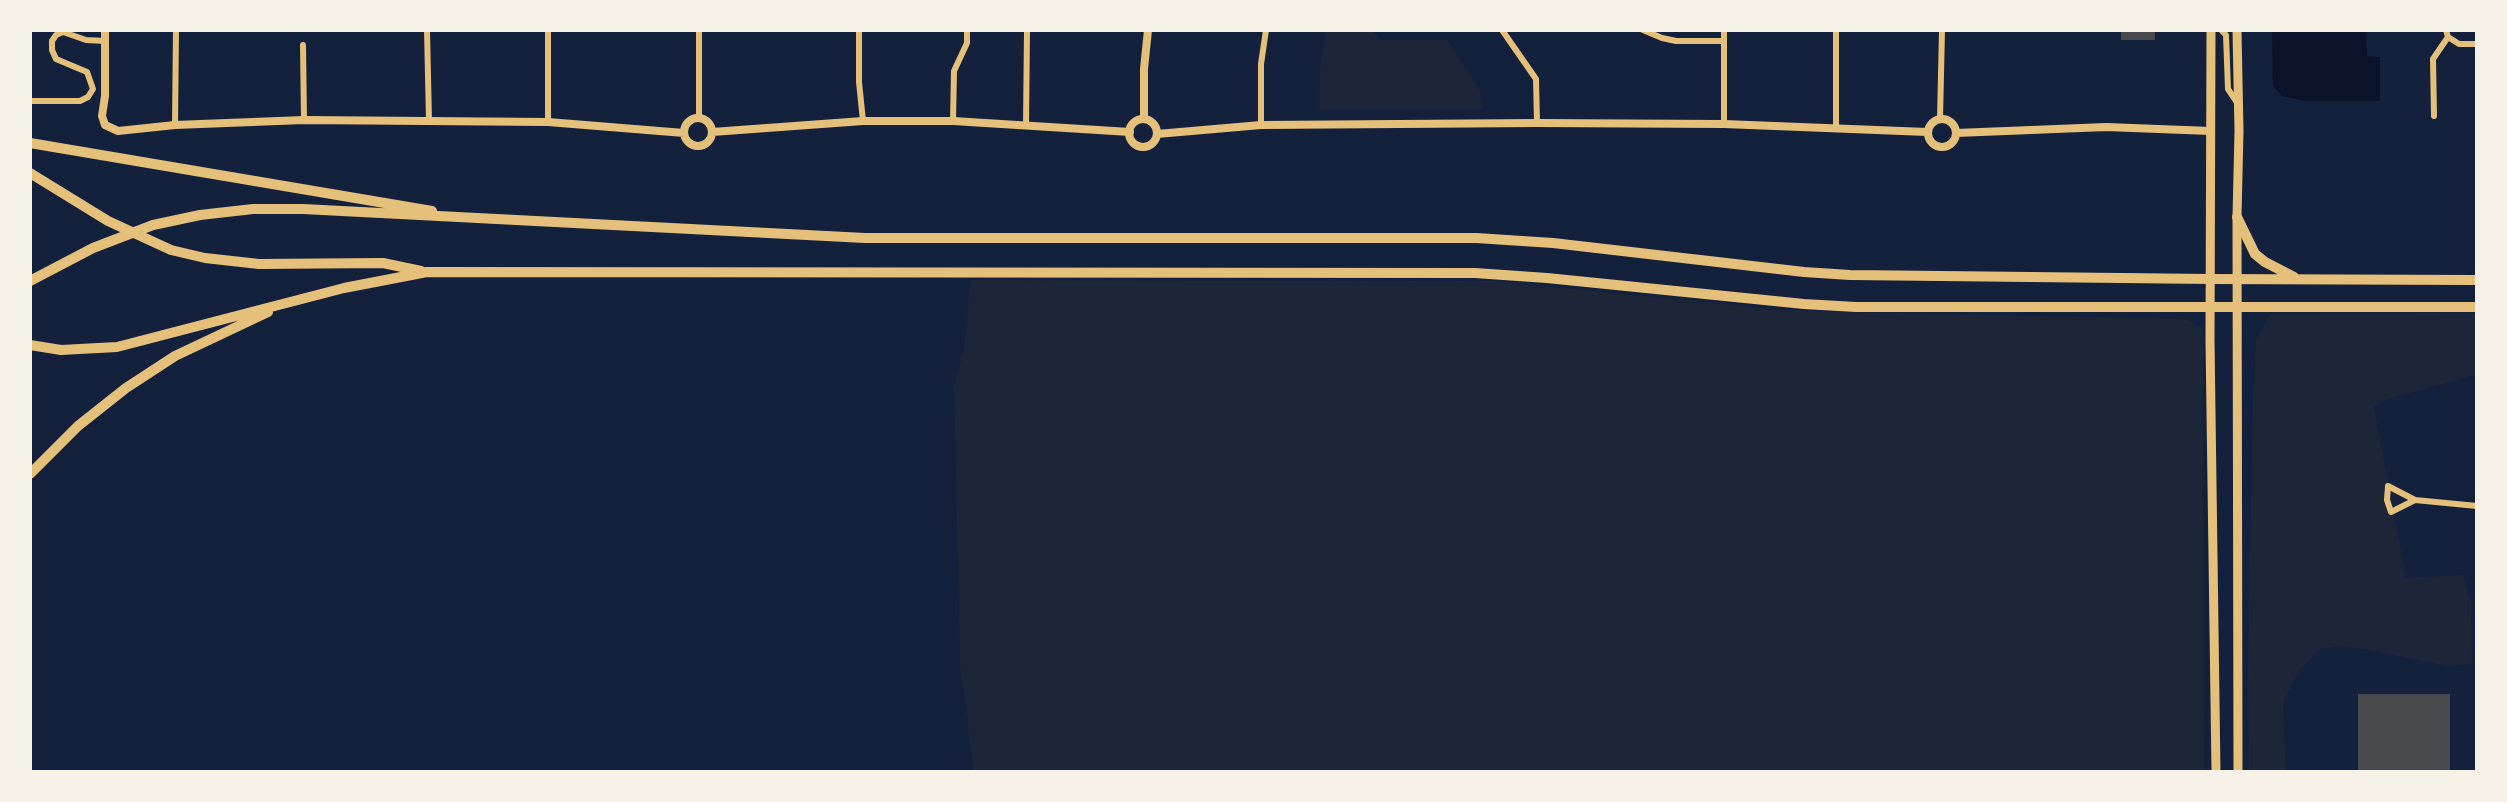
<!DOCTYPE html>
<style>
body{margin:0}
#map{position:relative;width:2507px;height:802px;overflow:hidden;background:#14213d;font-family:"IBM Plex Sans",sans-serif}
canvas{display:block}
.frame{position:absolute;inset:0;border:32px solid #f6f1e7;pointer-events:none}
</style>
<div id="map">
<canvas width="2507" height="802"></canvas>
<div class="frame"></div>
</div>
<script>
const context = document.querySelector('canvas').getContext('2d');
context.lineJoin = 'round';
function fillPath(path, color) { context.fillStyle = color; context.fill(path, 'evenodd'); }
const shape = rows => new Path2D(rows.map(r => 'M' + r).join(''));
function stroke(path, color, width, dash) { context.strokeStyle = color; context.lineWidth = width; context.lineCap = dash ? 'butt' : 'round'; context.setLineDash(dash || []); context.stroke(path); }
const green = shape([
 [1326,30,1372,30,1381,40,1447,40,1480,90,1482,110,1319,110,1320,76],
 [971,280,1495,281,1794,311,2185,319,2203,328,2204,772,974,772,960,660,954,386,964,349],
 [2477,313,2477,375,2387,399,2374,407,2406,578,2463,575,2471,602,2472,664,2447,666,2364,649,2340,646,2319,649,2299,671,2286,695,2283,707,2286,772,2249,772,2248,666,2253,394,2256,341,2270,314]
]);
const water = shape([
 [2272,30,2366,30,2367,56,2380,57,2380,101,2305,101,2282,96,2273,86]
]);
const building = shape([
 [2121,30,2155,30,2155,40,2121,40],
 [2358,694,2450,694,2450,772,2358,772]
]);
const minor = shape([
 [427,30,429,121],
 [548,30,548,122],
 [859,30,859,82,863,121],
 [1502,30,1536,79,1537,123],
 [1643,30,1662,38,1676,41,1724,41],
 [1724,30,1724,124],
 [2221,30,2226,35,2228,89,2238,104],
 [2446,30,2448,37,2459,44,2477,44],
 [303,45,304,120],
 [30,101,80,101,88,97,93,89,87,72,56,59,52,50,52,41,56,35,63,32,86,40,105,41],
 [2434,116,2433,59,2448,37],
 [699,118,699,30],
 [1940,119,1942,30],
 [953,121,954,71,967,43,967,30],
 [175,125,176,30],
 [1261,125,1261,64,1266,30],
 [1026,126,1027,30],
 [1836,127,1836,30],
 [2415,500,2391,512,2387,500,2388,486,2415,500,2477,506]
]);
const tertiary = shape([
 [105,30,105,96,102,116,105,125,118,131,175,125,304,120,548,122,684,133],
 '684 132a14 14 0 1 1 28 0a14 14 0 1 1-28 0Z',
 '1928 133a14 14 0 1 1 28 0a14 14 0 1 1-28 0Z',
 [1144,119,1144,69,1148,30],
 '1129 133a14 14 0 1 1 28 0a14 14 0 1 1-28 0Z',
 [712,132,863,121,953,121,1130,132],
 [1956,133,2106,127,2211,131],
 [1157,134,1261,125,1537,123,1724,124,1927,132]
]);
const primary = shape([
 [2211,30,2210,340,2216,772],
 [2237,30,2239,131,2237,217,2238,772]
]);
const trunk = shape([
 [2237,217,2255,254,2265,262,2294,277],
 [2211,279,2477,280],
 [2210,307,2477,307]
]);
const motorway = shape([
 [30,143,432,211],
 [30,173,108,221,171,250,205,258,259,264,383,263,421,271],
 [30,281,93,248,153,225,200,215,253,209,303,209,865,238,1476,238,1553,243,1804,272,1850,275,2211,279],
 [30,345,61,350,117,347,344,288,427,272,1475,273,1547,278,1804,304,1856,307,2210,307],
 [30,474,78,426,126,388,175,356,268,312]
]);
fillPath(green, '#1d2539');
fillPath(water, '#0b132b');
fillPath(building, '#48494c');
stroke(minor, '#e5c07b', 6);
stroke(tertiary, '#e5c07b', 8);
stroke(primary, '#e5c07b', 9);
stroke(trunk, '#e5c07b', 10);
stroke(motorway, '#e5c07b', 10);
</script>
